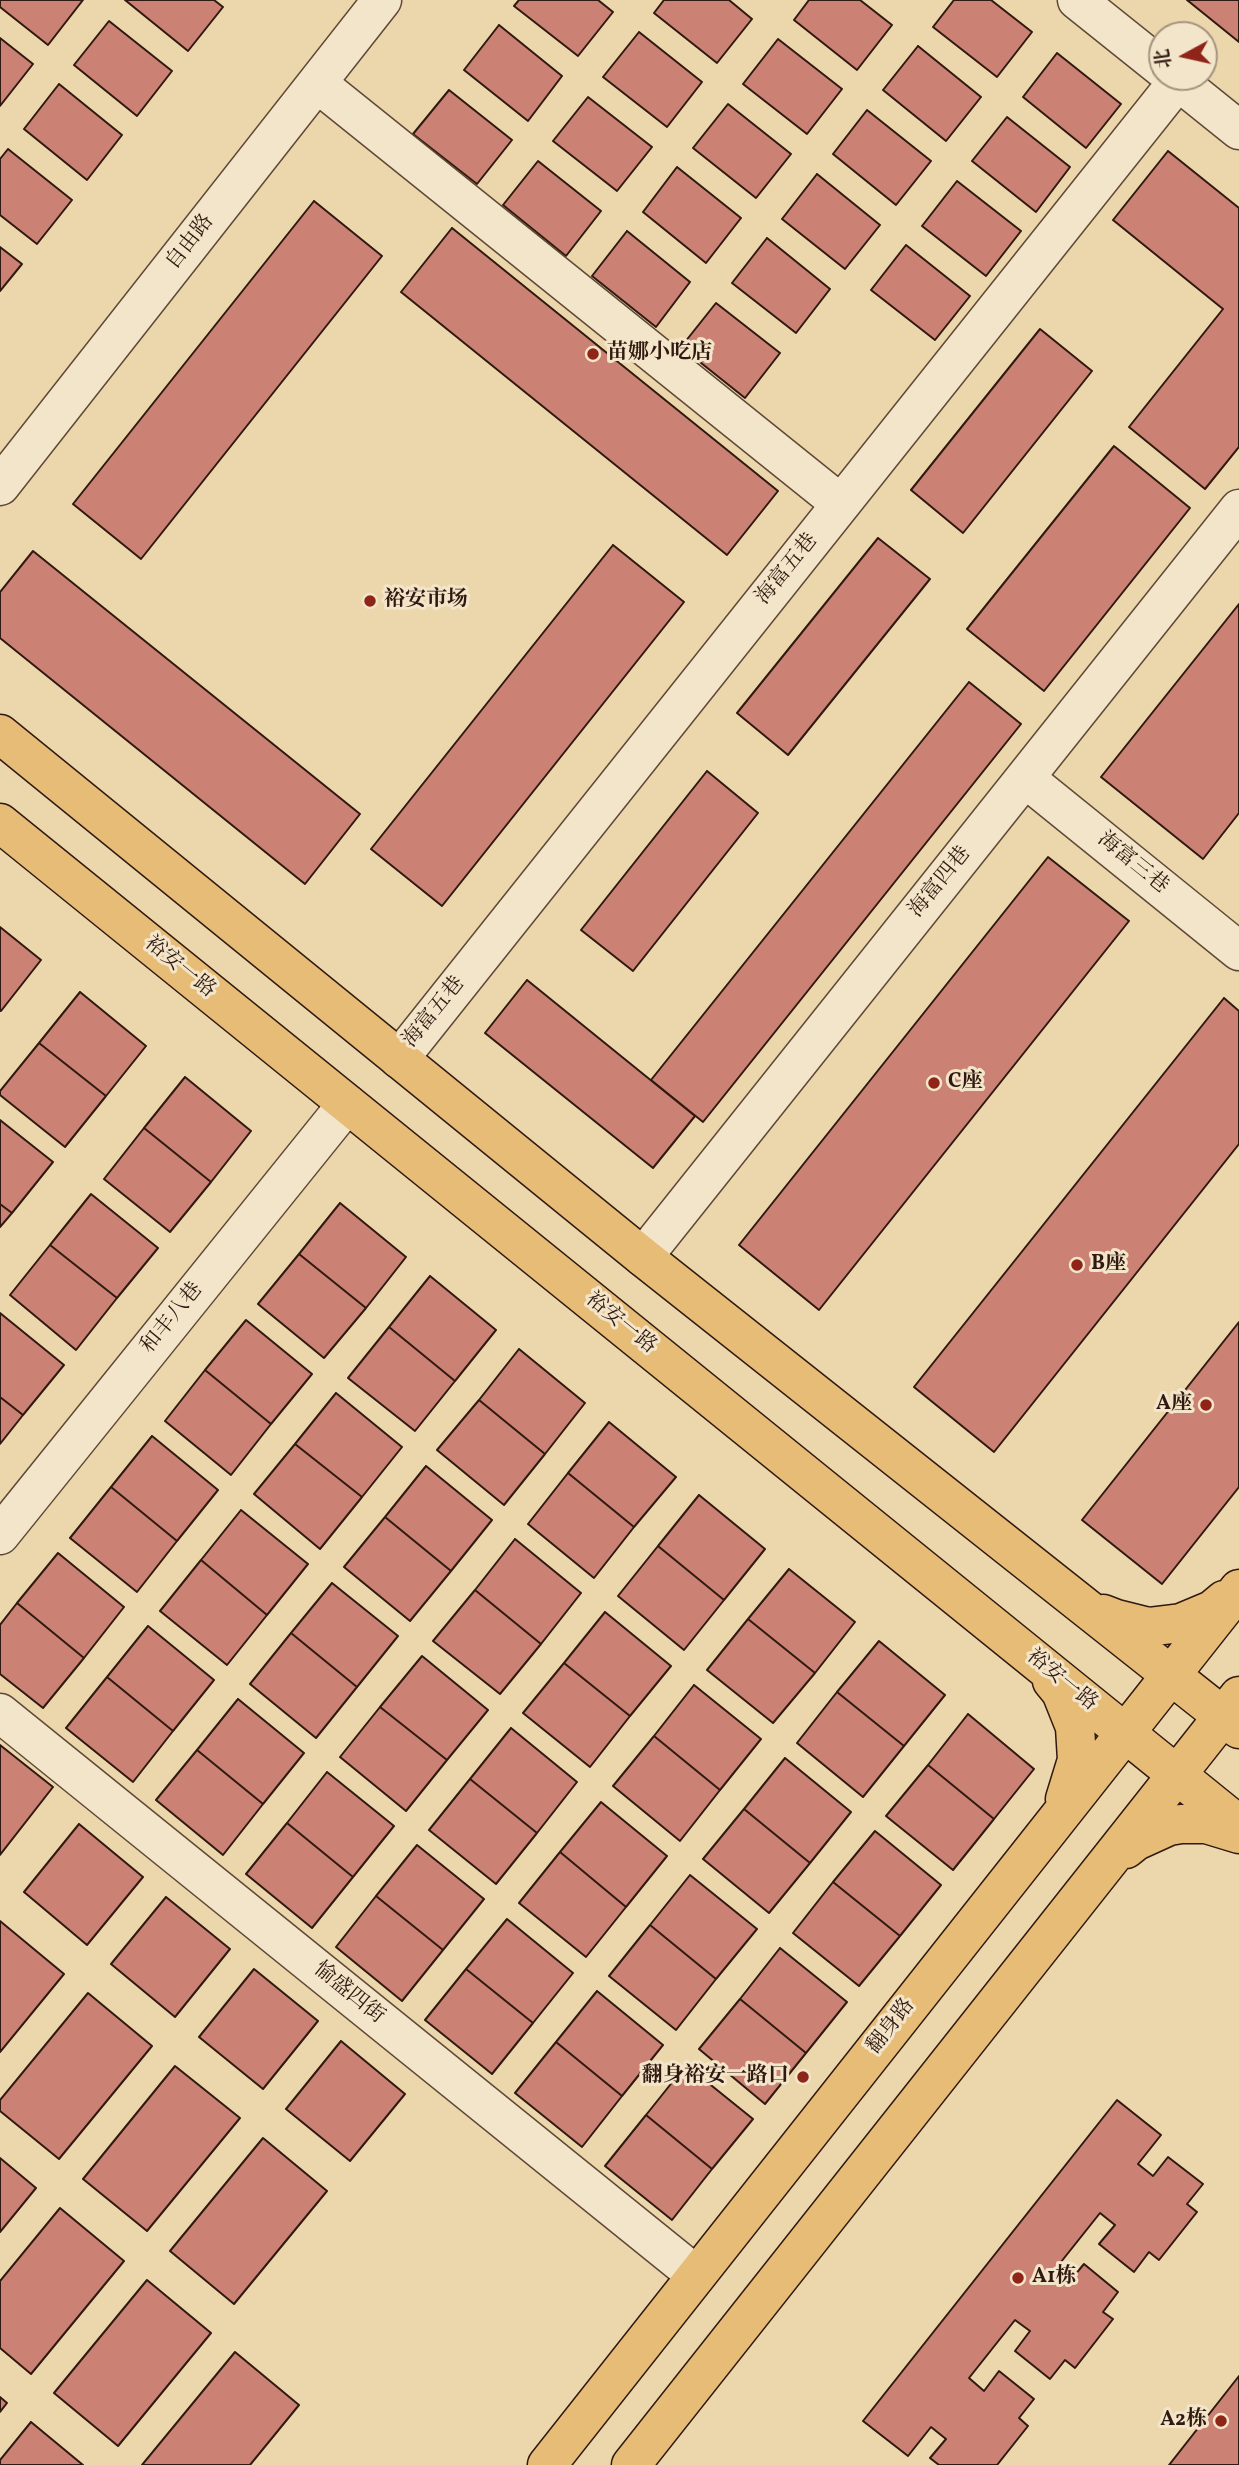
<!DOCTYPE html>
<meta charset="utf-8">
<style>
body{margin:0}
#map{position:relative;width:1239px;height:2465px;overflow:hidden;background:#ecd7ac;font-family:Vollkorn,"Noto Serif SC",serif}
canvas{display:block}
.north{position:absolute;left:1148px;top:21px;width:70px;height:70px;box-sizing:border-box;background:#f3e5c9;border:2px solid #a5937f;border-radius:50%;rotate:262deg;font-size:19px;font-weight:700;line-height:28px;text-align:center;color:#301910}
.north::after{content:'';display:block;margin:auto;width:24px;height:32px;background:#8f2418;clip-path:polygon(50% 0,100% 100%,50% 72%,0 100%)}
</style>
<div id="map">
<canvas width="1239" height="2465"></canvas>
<div class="north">北</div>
</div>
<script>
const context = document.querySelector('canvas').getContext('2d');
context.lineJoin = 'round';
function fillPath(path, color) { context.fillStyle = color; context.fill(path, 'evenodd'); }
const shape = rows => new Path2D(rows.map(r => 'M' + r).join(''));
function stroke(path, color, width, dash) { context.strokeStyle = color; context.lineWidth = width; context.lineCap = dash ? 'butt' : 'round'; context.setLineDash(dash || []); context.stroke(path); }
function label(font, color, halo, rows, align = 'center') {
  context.font = font + ' Vollkorn,"Noto Serif SC",serif'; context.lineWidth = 6; context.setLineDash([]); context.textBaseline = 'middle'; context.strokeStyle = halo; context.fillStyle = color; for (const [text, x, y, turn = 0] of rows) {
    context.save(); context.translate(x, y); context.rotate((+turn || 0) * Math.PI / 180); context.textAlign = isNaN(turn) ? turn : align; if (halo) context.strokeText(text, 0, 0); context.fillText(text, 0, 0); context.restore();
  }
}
const building = shape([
 [0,0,83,0,48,45,0,7,0,0],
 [125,0,214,0,223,7,188,51,125,0],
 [519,0,598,0,613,12,578,56,514,6,519,0],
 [664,0,729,0,752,19,717,63,654,13,664,0],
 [809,0,860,0,892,25,857,70,794,20,809,0],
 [954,0,991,0,1032,32,997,77,933,27,954,0],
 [1187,0,1239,0,1239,42,1187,0],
 [109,21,172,71,137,116,74,65,109,21],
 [499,25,562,76,528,121,464,70,499,25],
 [639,32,702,82,667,127,603,77,639,32],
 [0,38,33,64,0,106,0,38],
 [778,39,842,89,807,134,743,84,778,39],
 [918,46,981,97,946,141,883,90,918,46],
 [1057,53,1121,104,1086,148,1023,97,1057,53],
 [59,84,122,135,87,180,24,129,59,84],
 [449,90,512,140,477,184,413,134,449,90],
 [588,97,652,147,617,191,553,141,588,97],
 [728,104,791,154,756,198,693,148,728,104],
 [867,110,931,161,896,205,833,154,867,110],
 [1007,117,1070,167,1036,212,972,161,1007,117],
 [8,149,72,200,37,244,0,215,0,159,8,149],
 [1168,151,1239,208,1239,447,1205,489,1129,427,1223,309,1113,220,1168,151],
 [538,161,601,211,566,256,503,205,538,161],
 [677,167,741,218,706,263,643,212,677,167],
 [817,174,880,225,845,269,782,219,817,174],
 [957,181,1021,231,986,276,922,226,957,181],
 [314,201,382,256,141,559,73,504,314,201],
 [452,228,778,491,727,555,401,292,452,228],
 [627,231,690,282,656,327,592,276,627,231],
 [767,238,830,289,796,333,732,283,767,238],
 [906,245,970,296,935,340,871,290,906,245],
 [0,247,22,264,0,291,0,247],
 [716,303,780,353,745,398,681,347,716,303],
 [1040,329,1092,371,963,533,911,490,1040,329],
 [1114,446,1190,508,1044,691,967,629,1114,446],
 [878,538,930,579,788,755,737,713,878,538],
 [613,545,684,602,442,906,371,849,613,545],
 [33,551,360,814,305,884,0,638,0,592,33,551],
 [1239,604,1239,813,1203,859,1101,777,1239,604],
 [969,682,1021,724,703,1122,651,1080,969,682],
 [707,771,758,813,633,971,581,930,707,771],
 [1048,857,1129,921,819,1310,739,1245,1048,857],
 [0,927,41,960,1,1011,0,1011,0,927],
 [527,980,695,1116,653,1168,485,1033,527,980],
 [80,992,146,1046,106,1096,39,1043,80,992],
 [1224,998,1239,1011,1239,1144,994,1452,914,1387,1224,998],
 [39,1043,106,1096,65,1147,0,1095,0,1091,39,1043],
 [185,1077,251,1131,211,1182,144,1128,185,1077],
 [0,1120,53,1162,12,1213,0,1204,0,1120],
 [144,1128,211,1182,170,1232,104,1179,144,1128],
 [91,1194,158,1248,117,1298,50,1245,91,1194],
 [340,1203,406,1257,366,1308,299,1254,340,1203],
 [0,1204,12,1213,0,1227,0,1204],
 [50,1245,117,1298,76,1350,10,1295,50,1245],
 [299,1254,366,1308,324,1358,258,1304,299,1254],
 [430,1276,496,1330,455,1381,389,1327,430,1276],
 [0,1313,64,1365,23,1415,0,1397,0,1313],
 [246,1320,312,1374,271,1424,205,1370,246,1320],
 [1239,1322,1239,1487,1162,1584,1082,1520,1239,1322],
 [389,1327,455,1381,415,1431,348,1378,389,1327],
 [519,1349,585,1403,545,1454,479,1400,519,1349],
 [205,1370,271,1424,231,1475,165,1421,205,1370],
 [336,1393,402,1447,362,1497,295,1444,336,1393],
 [0,1397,23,1415,0,1444,0,1397],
 [479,1400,545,1454,504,1505,437,1450,479,1400],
 [609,1422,676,1477,634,1527,568,1473,609,1422],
 [152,1436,218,1490,177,1541,111,1487,152,1436],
 [295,1444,362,1497,320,1549,254,1494,295,1444],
 [426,1466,492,1520,451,1571,385,1517,426,1466],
 [568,1473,634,1527,594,1578,528,1524,568,1473],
 [111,1487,177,1541,137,1592,70,1538,111,1487],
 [699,1495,765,1549,724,1600,658,1546,699,1495],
 [241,1510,308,1564,267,1615,201,1560,241,1510],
 [385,1517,451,1571,410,1621,344,1567,385,1517],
 [515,1539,581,1593,541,1644,475,1590,515,1539],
 [658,1546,724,1600,684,1650,618,1596,658,1546],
 [58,1553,124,1607,84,1658,17,1603,58,1553],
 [201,1560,267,1615,227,1665,160,1611,201,1560],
 [789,1569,855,1622,815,1673,748,1619,789,1569],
 [332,1583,398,1636,357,1687,291,1633,332,1583],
 [475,1590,541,1644,500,1694,433,1641,475,1590],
 [17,1603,84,1658,43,1708,0,1674,0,1625,17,1603],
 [605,1612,671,1666,630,1716,564,1663,605,1612],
 [748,1619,815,1673,773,1723,707,1670,748,1619],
 [148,1626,214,1680,173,1731,107,1677,148,1626],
 [291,1633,357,1687,316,1738,250,1684,291,1633],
 [879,1641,945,1695,904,1746,837,1692,879,1641],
 [422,1656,488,1710,447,1760,380,1707,422,1656],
 [564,1663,630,1716,590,1767,523,1713,564,1663],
 [107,1677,173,1731,133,1782,66,1728,107,1677],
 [694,1685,761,1739,720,1790,654,1736,694,1685],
 [837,1692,904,1746,863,1797,797,1743,837,1692],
 [238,1699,304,1753,263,1804,197,1750,238,1699],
 [380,1707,447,1760,406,1811,340,1757,380,1707],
 [968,1714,1034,1769,994,1819,928,1765,968,1714],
 [511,1728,577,1782,537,1833,470,1779,511,1728],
 [654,1736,720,1790,680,1841,613,1786,654,1736],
 [0,1745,53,1787,0,1855,0,1745],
 [197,1750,263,1804,223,1855,156,1800,197,1750],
 [785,1758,851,1812,810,1863,744,1809,785,1758],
 [928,1765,994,1819,953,1870,886,1816,928,1765],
 [327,1772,394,1826,353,1877,287,1823,327,1772],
 [470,1779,537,1833,496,1884,429,1830,470,1779],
 [601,1802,667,1856,626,1907,560,1852,601,1802],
 [744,1809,810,1863,769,1913,703,1859,744,1809],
 [287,1823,353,1877,312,1928,246,1874,287,1823],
 [79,1824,143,1877,87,1945,24,1892,79,1824],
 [875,1831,941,1885,900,1936,833,1882,875,1831],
 [417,1845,484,1899,443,1950,376,1896,417,1845],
 [560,1852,626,1907,586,1957,519,1903,560,1852],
 [690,1875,757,1929,716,1979,650,1925,690,1875],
 [833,1882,900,1936,859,1986,793,1933,833,1882],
 [376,1896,443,1950,402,2001,336,1947,376,1896],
 [166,1897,230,1949,175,2017,111,1964,166,1897],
 [507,1919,573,1973,533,2023,466,1969,507,1919],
 [0,1921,64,1974,0,2052,0,1921],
 [650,1925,716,1979,676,2030,609,1976,650,1925],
 [780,1948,847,2002,806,2053,740,1999,780,1948],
 [254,1969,318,2021,263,2089,199,2037,254,1969],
 [466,1969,533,2023,492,2074,425,2020,466,1969],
 [597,1991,663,2045,622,2096,556,2042,597,1991],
 [88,1993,152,2046,59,2159,0,2111,0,2100,88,1993],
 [740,1999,806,2053,765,2104,699,2049,740,1999],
 [341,2041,405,2094,350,2161,286,2109,341,2041],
 [556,2042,622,2096,582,2147,515,2093,556,2042],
 [686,2065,753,2119,712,2169,646,2115,686,2065],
 [175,2066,240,2118,147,2231,83,2179,175,2066],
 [1117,2100,1161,2135,1138,2164,1153,2176,1168,2157,1203,2184,1187,2204,1197,2212,1159,2260,1149,2252,1134,2272,1099,2244,1115,2225,1100,2213,1053,2272,1068,2283,1084,2264,1118,2292,1103,2312,1113,2319,1075,2368,1065,2360,1050,2379,1015,2351,1030,2331,1015,2320,969,2378,984,2391,999,2371,1034,2399,1019,2418,1028,2426,997,2465,939,2465,930,2458,946,2439,931,2427,908,2456,863,2421,1117,2100],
 [646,2115,712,2169,672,2220,605,2166,646,2115],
 [263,2138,327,2191,234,2304,170,2251,263,2138],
 [0,2158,36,2188,0,2232,0,2158],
 [60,2208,124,2261,31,2374,0,2348,0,2281,60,2208],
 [147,2280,211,2333,118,2446,54,2393,147,2280],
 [235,2352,299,2405,250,2465,142,2465,235,2352],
 [1239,2376,1239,2465,1169,2465,1239,2376],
 [0,2397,7,2403,0,2412,0,2397],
 [31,2422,83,2465,0,2465,0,2460,31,2422]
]);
const minor = shape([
 [1077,0,1162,68],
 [1173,77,1239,130],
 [317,83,841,504],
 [0,486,382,0],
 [1025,778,1239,951],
 [399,1059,1178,81],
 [643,1257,1239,509],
 [0,1535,347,1104],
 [0,1713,696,2275]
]);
const major = shape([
 [0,734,643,1257,1239,1729],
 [0,823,1239,1825],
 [1103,1614,1116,1619,1148,1627,1181,1623,1212,1610,1224,1600],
 [1052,1681,1061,1692,1075,1727,1077,1760,1065,1799],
 [1126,1849,1136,1841,1169,1826,1181,1824,1206,1824,1239,1834],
 [547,2465,1239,1589],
 [631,2465,1239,1696]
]);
const markers = [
 [593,354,7,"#8f2418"],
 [370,601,7,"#8f2418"],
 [934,1083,7,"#8f2418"],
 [1077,1265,7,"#8f2418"],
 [1206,1405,7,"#8f2418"],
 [803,2077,7,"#8f2418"],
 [1018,2278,7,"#8f2418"],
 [1221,2421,7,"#8f2418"]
];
const streetNames = [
 ["自由路",191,243,-52],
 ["海富五巷",788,570,-51],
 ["海富三巷",1132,864,39],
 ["海富四巷",941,883,-51],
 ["裕安一路",179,968,39],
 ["海富五巷",435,1013,-51],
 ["和丰八巷",173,1319,-51],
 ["裕安一路",620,1324,39],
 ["裕安一路",1061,1681,39],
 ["愉盛四街",348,1994,39],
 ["翻身路",892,2027,-52]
];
const poiNames = [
 ["苗娜小吃店",607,354],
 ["裕安市场",384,601],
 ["C座",948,1083],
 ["B座",1091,1265],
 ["A座",1192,1405,"right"],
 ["翻身裕安一路口",789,2077,"right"],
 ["A1栋",1032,2278],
 ["A2栋",1207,2421,"right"]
];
fillPath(building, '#cb8274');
stroke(building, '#301910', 2);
stroke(minor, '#5f4837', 41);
stroke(major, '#301910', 41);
stroke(minor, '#f3e5c9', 38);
stroke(major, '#e6bc76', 38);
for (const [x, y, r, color] of markers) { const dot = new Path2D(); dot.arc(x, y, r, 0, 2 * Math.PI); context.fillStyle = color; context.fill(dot); stroke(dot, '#f3e5c9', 2.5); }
label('21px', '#301910', '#f3e5c9', streetNames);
label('bold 21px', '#301910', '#f3e5c9', poiNames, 'left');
</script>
